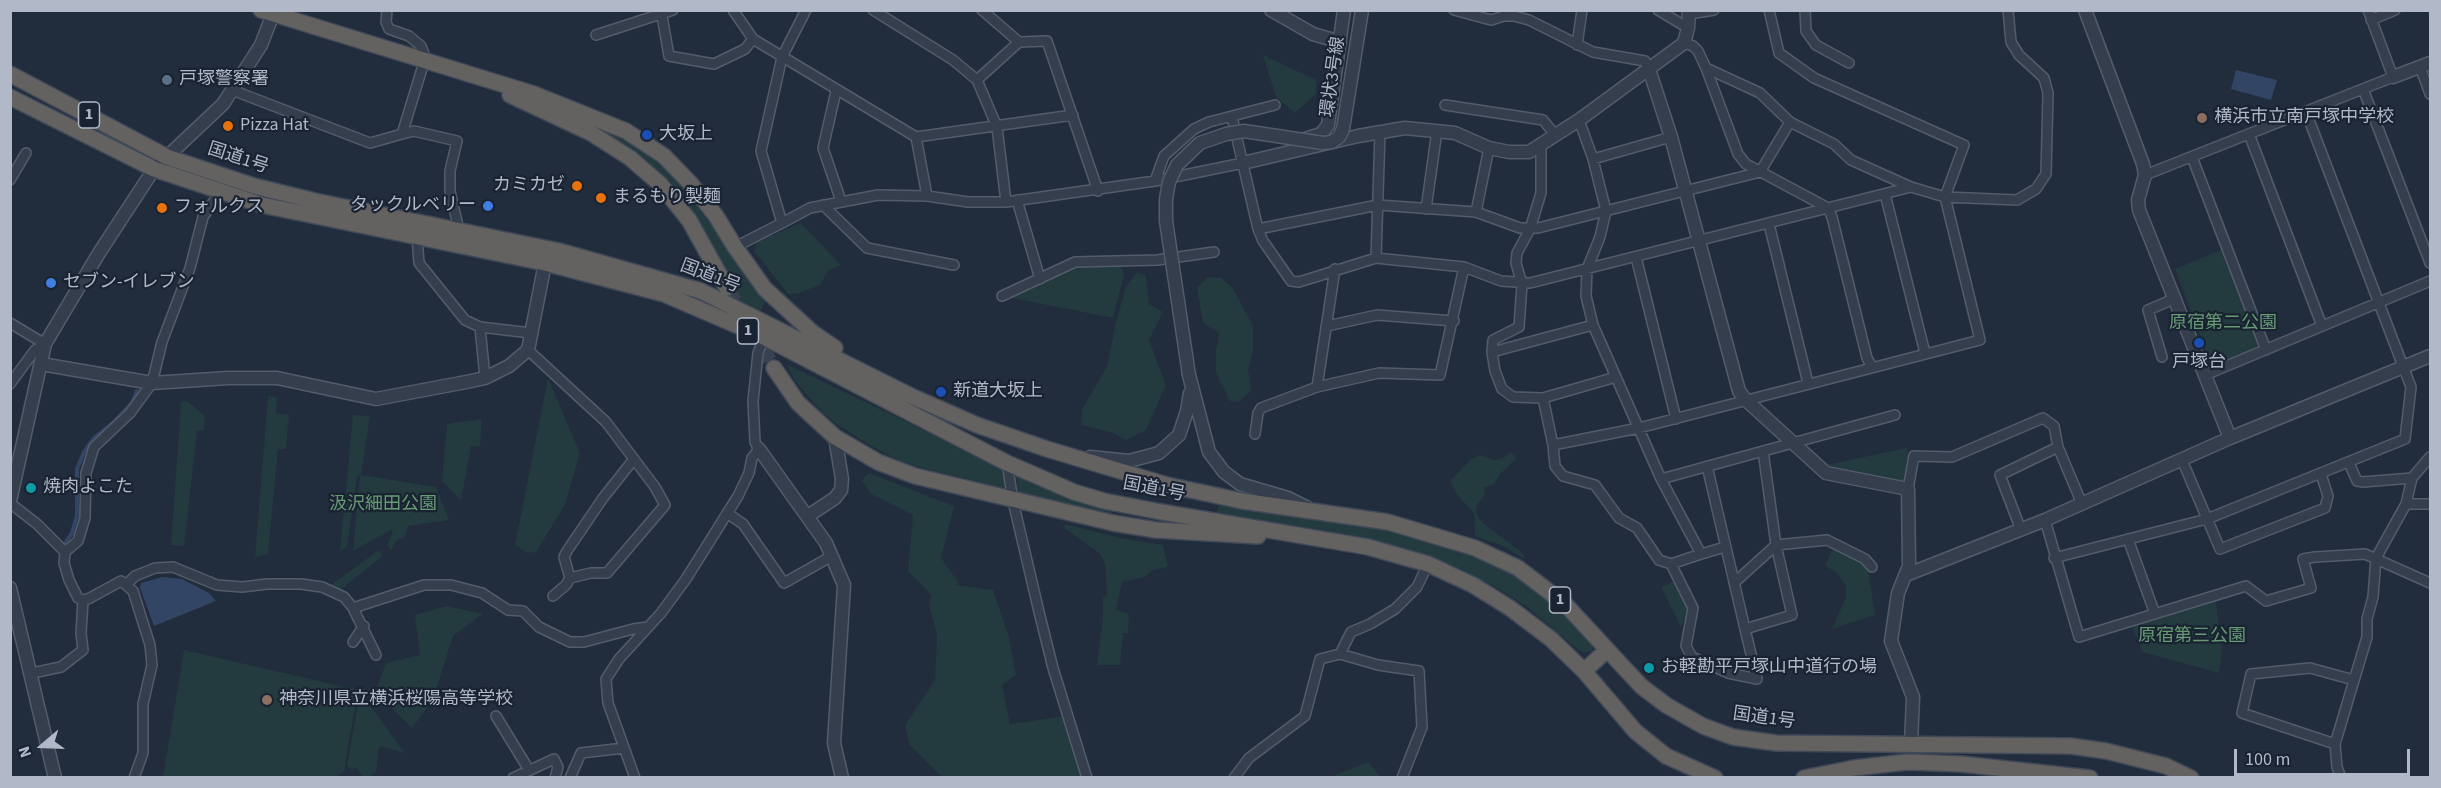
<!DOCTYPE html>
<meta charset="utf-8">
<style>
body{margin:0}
#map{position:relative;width:2441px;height:788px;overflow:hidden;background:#212c3d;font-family:"Source Sans 3",sans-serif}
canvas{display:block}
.frame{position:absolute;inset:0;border:12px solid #b1b9c9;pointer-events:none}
.north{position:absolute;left:12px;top:716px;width:60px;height:60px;-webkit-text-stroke:4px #1a2332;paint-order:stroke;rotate:251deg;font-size:16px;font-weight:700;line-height:24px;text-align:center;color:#b1b9c9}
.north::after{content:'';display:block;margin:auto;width:21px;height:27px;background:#b1b9c9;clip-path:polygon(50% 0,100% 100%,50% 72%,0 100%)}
.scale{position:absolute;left:2234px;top:749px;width:176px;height:27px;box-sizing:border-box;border:3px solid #b1b9c9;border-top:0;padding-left:8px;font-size:18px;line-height:21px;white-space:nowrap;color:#b1b9c9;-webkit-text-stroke:4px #1a2332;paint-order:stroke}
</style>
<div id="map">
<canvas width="2441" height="788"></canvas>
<div class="frame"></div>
<div class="north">N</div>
<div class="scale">100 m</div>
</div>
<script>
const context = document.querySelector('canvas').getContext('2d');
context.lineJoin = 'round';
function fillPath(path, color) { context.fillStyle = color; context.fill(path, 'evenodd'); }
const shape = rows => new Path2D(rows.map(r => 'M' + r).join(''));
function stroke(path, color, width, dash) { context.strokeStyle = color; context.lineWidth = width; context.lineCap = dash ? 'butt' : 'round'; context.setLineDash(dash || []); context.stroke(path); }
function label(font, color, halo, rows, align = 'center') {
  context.font = font + ' "Source Sans 3","Noto Sans JP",sans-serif'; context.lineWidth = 4.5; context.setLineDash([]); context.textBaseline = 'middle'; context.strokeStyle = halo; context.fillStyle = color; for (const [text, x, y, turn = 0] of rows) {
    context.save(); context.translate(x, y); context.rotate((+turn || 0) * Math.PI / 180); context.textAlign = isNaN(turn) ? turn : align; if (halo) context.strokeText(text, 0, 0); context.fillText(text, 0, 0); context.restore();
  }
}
const green = shape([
 [1263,55,1316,80,1316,94,1295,113,1276,97],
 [591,122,639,149,664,168,683,188,767,299,760,312,718,294,733,285,635,153,611,136,590,125],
 [801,223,841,265,828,271,820,285,799,293,788,294,754,251,757,242],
 [2221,250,2259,349,2211,365,2175,269],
 [1120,264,1124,275,1113,318,1012,298,1015,291,1078,265],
 [1137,272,1146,276,1149,304,1163,312,1149,340,1166,385,1146,430,1126,440,1114,433,1081,425,1082,409,1107,367,1116,321,1126,287],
 [1208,277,1221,278,1232,287,1253,326,1253,352,1248,369,1251,390,1239,402,1230,401,1216,373,1216,351,1219,333,1203,323,1197,288],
 [786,364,1005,469,1009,489,927,469,900,461,871,446,838,425,822,412,795,381],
 [548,378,580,453,565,505,536,552,527,553,515,545],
 [268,396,277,397,276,413,289,415,286,449,278,449,268,554,255,557],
 [187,401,205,416,204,430,197,431,184,546,171,545,181,402],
 [353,415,370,416,361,475,436,487,449,520,408,526,405,537,396,541,391,551,388,545,393,529,353,551,360,475,357,477,347,547,340,551],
 [482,419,480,446,471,446,461,501,442,481,447,424],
 [1906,448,1909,457,1904,483,1833,470,1826,465],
 [1510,452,1517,458,1501,473,1493,485,1484,487,1485,495,1477,505,1476,512,1482,522,1524,554,1524,559,1505,547,1475,536,1474,513,1457,495,1450,481,1470,460,1480,455,1494,460,1503,458],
 [869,473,954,506,941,558,959,583,956,585,993,590,1009,637,1016,675,1002,685,1010,724,1065,716,1087,777,942,777,909,744,905,725,935,680,937,635,929,605,931,595,908,571,913,515,871,494,862,480],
 [1019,475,1113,509,1112,515,1018,493,1016,476],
 [1219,504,1382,527,1448,546,1495,564,1517,574,1541,590,1579,628,1593,647,1592,651,1584,653,1577,649,1526,606,1492,585,1452,566,1413,552,1370,541,1216,514],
 [1065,524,1120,538,1163,545,1168,567,1153,570,1145,577,1122,582,1116,610,1129,614,1128,633,1123,633,1120,665,1097,665,1103,617,1103,598,1107,595,1105,563,1099,553,1064,528],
 [1834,547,1864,563,1868,569,1875,615,1832,629,1846,597,1846,587,1838,574,1825,565],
 [379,550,383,556,340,590,328,587],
 [1675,581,1688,609,1681,627,1661,587],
 [2216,600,2222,653,2219,673,2142,652,2132,626],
 [446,606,483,614,453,636,433,700,412,728,375,692,386,663,420,655,415,615],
 [184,650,358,690,344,771,335,778,163,777],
 [360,692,405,753,379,746,376,772,369,777,363,777,356,767,352,770,347,766],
 [1368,762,1381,777,1332,777,1333,776]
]);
const water = shape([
 [2236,70,2277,80,2271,100,2231,89],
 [162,577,182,579,209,593,216,601,154,626,140,588,141,583]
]);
const stream = shape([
 [65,543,72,533,77,515,77,469,84,452,94,438,114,422,132,403,137,391]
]);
const trunkTunnel = shape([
 [727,288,774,368]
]);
const minor = shape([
 [733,10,753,39,916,137,927,196],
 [873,10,953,60,977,80,997,127,1006,202],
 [982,10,1019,42],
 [1454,10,1491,20,1504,16,1514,16,1529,20,1593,52,1645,61,1649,69],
 [1658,10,1688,28],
 [1805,10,1806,31,1816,45,1849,63],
 [1689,14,1714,10],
 [662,16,669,56,714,64,745,49,753,39],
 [2371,20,2395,10],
 [596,35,673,10],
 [1684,43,1693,46,1698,51,1706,68,1760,93,1790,122,1834,144,1851,160,1911,187,1945,197,2017,200,2036,189,2046,174,2048,93,2044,78,2019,55,2011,42,2008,10],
 [1577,45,1582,10],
 [2420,67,2430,94],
 [1706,68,1738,154,1746,164,1828,208,1832,217,1867,358,1872,367],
 [977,80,1019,42,1047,41,1098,191],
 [2363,89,2430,263],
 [232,90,370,143,402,134,424,62,424,54,421,46,409,36,389,29,386,22,387,10],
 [836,91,823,148,841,201],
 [1445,105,1543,120,1556,136],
 [1232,117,1258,229,1263,241,1291,281,1299,282,1376,258,1464,267,1501,281,1530,283,1911,187],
 [402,134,414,131,457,141,450,171,450,191,459,230],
 [2249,134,2322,326],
 [916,137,1073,115],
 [1541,146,1541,193,1530,229,1517,253,1516,263,1522,284,1519,327,1493,340,1492,352,1593,325],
 [2192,157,2266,350],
 [1593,159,1671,137],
 [2145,175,2393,77,2368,10],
 [10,180,26,153],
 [1155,181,1164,156,1194,129,1209,122,1275,105],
 [1885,194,1925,353],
 [1017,200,1040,279],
 [823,205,867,248,954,265],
 [1426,209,1437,131],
 [1476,212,1489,148],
 [782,223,810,208,878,195,927,196,968,202,1006,202,1155,181,1243,163],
 [1769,224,1808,383],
 [1258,229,1378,205,1476,212,1520,228,1538,228,1760,172,1790,122],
 [417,237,419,263,465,320,480,327,531,333],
 [735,247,782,223,761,151,782,57,806,10],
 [1636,257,1676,419],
 [1376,258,1380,132],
 [1335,269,1317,387,1379,373,1440,375,1464,267],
 [1002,296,1075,262,1157,260,1214,252],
 [10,323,45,344,35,350,10,384],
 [1327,326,1377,315,1454,321],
 [480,327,485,378],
 [528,350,606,422,655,487,665,505,607,573,591,573,570,578],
 [1492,352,1495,371,1502,389,1513,397,1543,398,1616,377],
 [2162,357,2148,310,2176,298],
 [2205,375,2430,281],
 [1543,398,1553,445,1639,428,1980,340,1945,197,1964,145,1814,78,1779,53,1769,10],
 [1255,434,1258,413,1261,408,1317,387],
 [1553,445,1555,466,1563,476,1595,485,1619,518,1637,528,1659,560,1671,564,1701,554,1661,479,1593,325,1586,296,1587,269,1600,237,1606,211,1593,159,1579,120],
 [2182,460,2220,549,2325,508,2328,496,2321,474],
 [1007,463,1013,501,1039,612,1053,668,1087,778],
 [2349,463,2357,481,2363,482,2412,478],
 [1707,466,1745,629,1792,615,1776,545,1763,451],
 [1661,479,1895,415],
 [1908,489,1914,456,1952,457,2043,418,2054,426,2058,447,2082,504],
 [10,503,37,524,65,552,64,563,69,580,78,598,83,600,88,599,121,581,133,591,150,645,152,665,143,704,143,753,134,778],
 [2406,504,2430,504],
 [727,513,743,524,784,583,832,556],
 [2045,520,2079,637,2246,586,2266,601,2311,588,2303,559,2315,557,2365,554,2430,583],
 [2021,530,2000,475,2058,447],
 [2128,539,2155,614],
 [65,552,78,541,85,518,86,473,94,447,130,413,152,383,162,342,190,268,203,217,221,191],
 [1701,554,1725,547],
 [2054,558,2207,519,2405,439,2411,387,2306,112],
 [1671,564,1693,608,1686,646,1692,657,1728,673,1757,679,1745,629],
 [1734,583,1776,545,1827,540,1865,559,1872,567],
 [126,585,135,576,155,568,173,567,217,585,242,587,267,584,301,584,322,587,344,597,353,608,424,585,451,585,482,593,508,610,523,611,539,627,570,642,584,642,633,629,648,627],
 [553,596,566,585,570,578,564,557,567,551,603,498,634,459],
 [353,608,376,655],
 [353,642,364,626],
 [1340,654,1378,665,1419,671,1422,727,1402,778],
 [32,673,61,667,83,650,81,633,83,600],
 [496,716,529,770],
 [2335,744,2242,713,2251,674,2310,668,2354,680],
 [513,778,554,759,558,767,555,778],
 [570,778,581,753,624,748],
 [635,778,608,703,606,679,619,659,661,613,686,579,738,496,749,473,752,458,759,449,755,442,753,401,758,353,764,337],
 [1234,778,1249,758,1305,716,1320,659,1340,654,1351,632,1370,624,1395,609,1417,587,1428,564],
 [2341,778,2337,767,2335,744,2367,637,2367,619,2373,597,2376,558,2406,504,2412,478,2430,457]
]);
const tertiary = shape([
 [1271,10,1313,34,1340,42],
 [2085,10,2143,164,2145,175,2138,200,2139,210,2230,438],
 [1649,69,1671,137,1739,391,1746,400,1826,473,1908,489,1909,566,1898,593,1891,641,1913,697,1911,744],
 [1352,73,1362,10],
 [2393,77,2430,63],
 [1302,140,1321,134,1328,125,1344,10],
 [1243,163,1358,136,1405,128,1455,133,1489,148,1509,152,1529,152,1579,120,1684,43,1688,28,1689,10],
 [41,364,152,383,228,378,277,378,376,399,466,382,485,378,509,366,528,350,545,263],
 [1189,375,1209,452,1224,472,1240,484,1288,498,1308,508],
 [759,449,826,543,844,585,834,743,842,778],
 [1090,457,1129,461,1159,453,1179,435,1187,411,1190,393],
 [10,501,45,344,99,253,154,169,223,104,261,45,273,14],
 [808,516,835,498,841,490,842,479,835,437],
 [1906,575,2045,520,2230,438,2430,356],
 [10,588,55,778]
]);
const trunk = shape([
 [261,10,534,94,626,131,664,156,691,184,716,216,735,247,765,289,813,333,835,348],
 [10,74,167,157,254,186,315,201,559,251,701,291,911,396,977,425,1047,449,1167,485,1242,501,1388,522,1475,548,1518,568,1565,604,1641,686,1666,705,1703,726,1733,737,1776,743,2071,746,2106,751,2166,766,2191,778],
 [510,95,591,133,630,158,660,184,689,220,727,288],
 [10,97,154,169,262,205,545,263,664,294,764,337,1007,463,1074,492,1104,501,1156,511,1368,547,1428,564,1473,585,1510,608,1551,639,1584,671,1635,731,1666,756,1715,778],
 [774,368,798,403,835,437,878,462,915,476,1113,523,1156,530,1258,536],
 [1584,671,1606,651],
 [1804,778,1854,768,1907,762,1961,764,2090,778]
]);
const tertiaryBridge = shape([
 [1189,375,1166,221,1166,199,1169,182,1177,165,1200,143,1226,134,1244,131,1323,143,1332,142,1339,137,1343,129,1352,73]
]);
const markers = [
 [167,80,6,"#5c6f8a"],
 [2202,118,6,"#8d6e63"],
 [228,126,6,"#e8710a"],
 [647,135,6,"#1a4fb4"],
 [577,186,6,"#e8710a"],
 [601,198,6,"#e8710a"],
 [488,206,6,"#3f7fe0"],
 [162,208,6,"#e8710a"],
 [51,283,6,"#3f7fe0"],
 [2199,343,6,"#1a4fb4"],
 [941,392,6,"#1a4fb4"],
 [31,488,6,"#0f9aa8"],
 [1649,668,6,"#0f9aa8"],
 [267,700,6,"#8d6e63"]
];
const shields = [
 [89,115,21],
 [748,331,21],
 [1560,600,21]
];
const shieldNames = [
 ["1",89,115],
 ["1",748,331],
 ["1",1560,600]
];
const streetNames = [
 ["環状3号線",1334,77,-82],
 ["国道1号",238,159,18],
 ["国道1号",710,277,21],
 ["国道1号",1154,490,11],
 ["国道1号",1764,719,8]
];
const poiNames = [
 ["戸塚警察署",179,80],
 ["横浜市立南戸塚中学校",2214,118],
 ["Pizza Hat",240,126],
 ["大坂上",659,135],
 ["カミカゼ",565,186,"right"],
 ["まるもり製麺",613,198],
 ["タックルベリー",476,206,"right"],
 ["フォルクス",174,208],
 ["セブン-イレブン",63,283],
 ["戸塚台",2199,363,"center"],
 ["新道大坂上",953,392],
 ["焼肉よこた",43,488],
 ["お軽勘平戸塚山中道行の場",1661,668],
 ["神奈川県立横浜桜陽高等学校",279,700]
];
const parkNames = [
 ["原宿第二公園",2223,324],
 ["汲沢細田公園",383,505],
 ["原宿第三公園",2192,637]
];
fillPath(green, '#233a3e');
fillPath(water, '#324564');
stroke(stream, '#324564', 4);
stroke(trunkTunnel, '#374152', 15, [15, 8]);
stroke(minor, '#535c6b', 12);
stroke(tertiary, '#535c6b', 15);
stroke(trunk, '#404958', 18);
stroke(minor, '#353e4d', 9);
stroke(tertiary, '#353e4d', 12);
stroke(trunk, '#646260', 15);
stroke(tertiaryBridge, '#535c6b', 15, []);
stroke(tertiaryBridge, '#353e4d', 12);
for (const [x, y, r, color] of markers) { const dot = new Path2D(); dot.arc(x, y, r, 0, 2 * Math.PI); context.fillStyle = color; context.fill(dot); stroke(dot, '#1a2332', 2); }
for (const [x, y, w] of shields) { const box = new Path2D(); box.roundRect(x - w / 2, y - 13, w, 26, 4.5); context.fillStyle = '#1a2332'; context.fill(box); stroke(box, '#b1b9c9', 1.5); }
label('bold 16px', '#b1b9c9', null, shieldNames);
label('18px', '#b1b9c9', '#1a2332', streetNames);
label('18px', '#b1b9c9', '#1a2332', poiNames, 'left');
label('18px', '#669b74', '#1a2332', parkNames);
</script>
